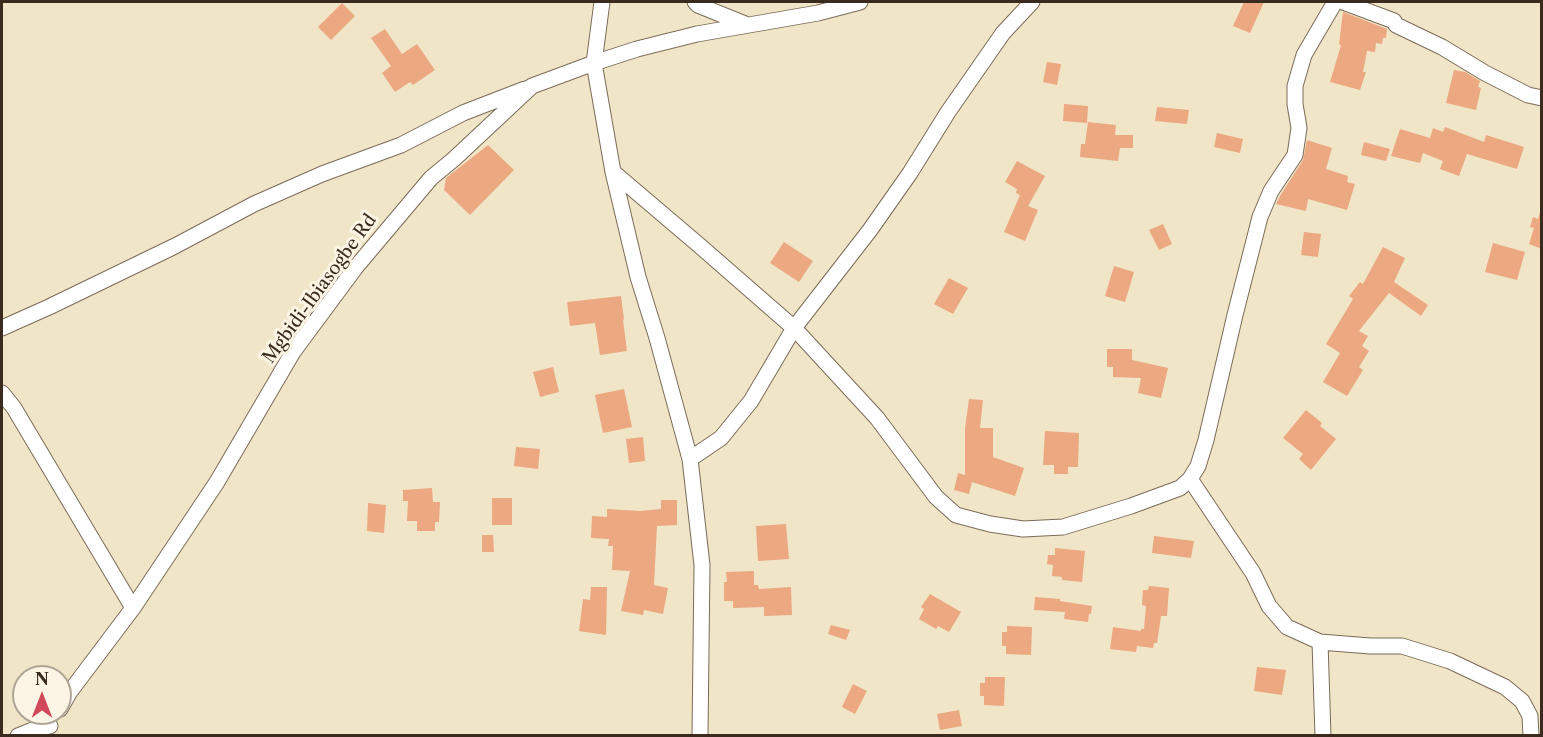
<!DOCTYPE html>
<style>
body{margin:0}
#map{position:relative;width:1543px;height:737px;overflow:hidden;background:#f1e5c7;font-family:"Libre Caslon Text",serif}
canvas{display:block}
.frame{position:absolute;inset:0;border:3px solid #3b2a1e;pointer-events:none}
.north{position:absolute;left:12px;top:665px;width:60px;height:60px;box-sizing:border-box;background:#fcf5e5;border:2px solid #afa495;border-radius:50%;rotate:0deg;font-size:16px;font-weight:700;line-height:24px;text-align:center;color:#3b2a1e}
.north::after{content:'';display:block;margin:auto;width:21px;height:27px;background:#d1495b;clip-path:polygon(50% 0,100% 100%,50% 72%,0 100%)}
</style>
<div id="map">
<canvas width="1543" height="737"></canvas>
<div class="frame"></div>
<div class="north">N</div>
</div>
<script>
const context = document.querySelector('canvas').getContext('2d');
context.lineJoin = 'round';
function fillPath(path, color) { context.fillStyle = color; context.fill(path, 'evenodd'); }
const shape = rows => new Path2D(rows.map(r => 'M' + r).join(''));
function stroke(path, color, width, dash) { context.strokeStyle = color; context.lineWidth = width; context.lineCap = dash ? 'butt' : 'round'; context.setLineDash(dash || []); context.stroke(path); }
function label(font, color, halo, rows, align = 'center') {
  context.font = font + ' "Libre Caslon Text",serif'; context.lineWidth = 6; context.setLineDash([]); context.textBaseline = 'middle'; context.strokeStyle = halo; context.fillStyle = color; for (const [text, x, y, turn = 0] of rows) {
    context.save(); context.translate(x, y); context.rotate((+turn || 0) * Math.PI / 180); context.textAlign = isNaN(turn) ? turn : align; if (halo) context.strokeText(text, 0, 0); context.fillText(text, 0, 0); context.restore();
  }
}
const building = shape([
 [1244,2,1264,2,1250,33,1233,26],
 [342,3,355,16,331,40,318,27],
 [1343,12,1387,29,1386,38,1383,38,1382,44,1376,43,1375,52,1367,51,1363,72,1366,72,1360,90,1330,82,1341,45,1339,44],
 [385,29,402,54,417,44,435,70,413,85,410,82,395,92,382,73,391,66,371,38],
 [1047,62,1061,64,1057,85,1043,82],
 [1454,70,1465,72,1480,81,1478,87,1481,88,1476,110,1446,103],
 [1064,104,1088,106,1087,123,1063,121],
 [1157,107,1189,110,1187,124,1155,121],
 [1088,122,1116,125,1115,135,1133,135,1133,148,1120,148,1118,161,1080,157,1081,144,1085,144],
 [1445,127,1484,142,1486,135,1524,147,1517,169,1467,154,1459,176,1440,169,1443,161,1423,153,1420,163,1391,156,1400,129,1430,138,1433,128,1443,132],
 [1217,133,1243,139,1240,153,1214,147],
 [1307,140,1332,148,1326,169,1348,176,1347,182,1355,184,1347,210,1308,199,1306,211,1276,204,1280,196,1303,160],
 [1364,142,1390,149,1386,161,1361,155],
 [488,145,514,170,470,215,444,190,446,178],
 [1017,161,1045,176,1028,206,1038,210,1025,241,1004,232,1020,195,1016,193,1017,189,1005,182],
 [1540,212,1542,213,1542,249,1529,244,1534,228,1530,227,1533,217,1538,219],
 [1163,224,1172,244,1159,250,1149,230],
 [1304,232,1321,234,1318,257,1301,255],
 [784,242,813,261,799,282,770,263],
 [1493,243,1525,252,1517,280,1485,272],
 [1383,247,1405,258,1394,282,1428,305,1421,316,1389,293,1359,331,1368,336,1362,346,1369,351,1359,367,1363,370,1347,396,1323,382,1340,353,1326,344,1353,299,1349,296,1360,282,1363,284],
 [1114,266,1134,272,1125,302,1105,296],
 [949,278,968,288,953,314,934,304],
 [621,296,624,319,623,320,627,351,600,355,595,323,570,326,567,302],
 [1107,349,1132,349,1132,360,1168,368,1161,398,1138,393,1141,378,1113,377,1113,367,1107,367],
 [553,367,559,392,540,397,533,372],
 [624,389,632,427,603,433,595,395],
 [969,399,983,400,980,428,993,428,993,457,1024,468,1015,496,972,482,969,494,954,490,958,473,965,475,965,428],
 [1306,410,1322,423,1320,426,1336,439,1311,470,1299,459,1303,454,1283,438],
 [1045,431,1079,433,1078,467,1068,467,1068,474,1054,474,1054,465,1043,465],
 [643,437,645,461,629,463,626,439],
 [516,447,540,449,538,469,514,466],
 [432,488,433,502,440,502,439,522,435,522,435,531,417,531,417,521,407,521,408,501,403,501,403,490],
 [492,498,512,498,512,525,492,525],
 [661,500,677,500,677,525,657,526,654,585,668,588,663,614,644,610,643,615,621,611,630,571,612,570,613,546,608,546,609,539,591,538,592,516,607,517,607,509,640,511,661,509],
 [368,503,386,505,384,533,367,531],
 [786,524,789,559,758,561,756,526],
 [482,535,493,535,494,552,482,552],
 [1154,536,1194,541,1191,558,1152,553],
 [1055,548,1085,551,1082,582,1062,580,1062,577,1052,576,1053,565,1047,564,1048,555,1055,555],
 [754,571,754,585,758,585,759,589,791,587,792,615,764,616,764,607,733,608,733,601,724,601,724,582,727,582,726,572],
 [1149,586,1169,588,1167,616,1161,616,1157,643,1154,643,1153,648,1137,646,1136,652,1110,649,1113,627,1141,631,1141,629,1144,629,1146,606,1142,605,1143,590,1148,590],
 [591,587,607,587,606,635,579,631,583,599,590,600],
 [930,594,961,612,949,632,938,626,936,629,919,619,924,609,921,607],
 [1035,597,1060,599,1060,601,1092,606,1091,614,1089,614,1088,622,1064,619,1065,612,1034,610],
 [831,625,850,630,846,640,828,634],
 [1007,626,1032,627,1031,655,1006,654,1006,646,1002,646,1002,632,1007,632],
 [1257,667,1286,670,1282,695,1254,691],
 [985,677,1005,677,1004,706,984,705,984,696,980,696,980,683,985,683],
 [853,684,867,691,855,714,842,707],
 [959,710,962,726,940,730,937,714]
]);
const minor = shape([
 [695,2,698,5,745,24],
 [1343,2,1394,21,1396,25,1442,47,1485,73,1528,95,1542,98],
 [613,172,700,246,794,328,877,418,936,497,956,515,990,524,1023,529,1063,527,1131,506,1180,488,1190,479,1198,466,1206,440,1235,315,1260,217,1271,191,1295,155,1299,128,1295,104,1295,86,1304,55,1335,2],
 [2,328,49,307,175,246,254,204,322,174,401,145,463,113,525,89],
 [2,393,14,408,133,608],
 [690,459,721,438,751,401,794,328,870,230,910,173,948,112,1003,33,1032,2],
 [1190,479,1253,573,1269,606,1287,627,1320,642,1370,646,1402,646,1450,661,1505,687,1522,701,1530,716,1531,736],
 [1320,642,1323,736],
 [60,709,69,693,133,608,217,482,293,352,356,267,431,178,454,159,532,86,594,63,602,2],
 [18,736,33,730,50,726],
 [700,736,702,565,690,459,657,338,638,277,613,172,594,63,637,49,697,34,818,13,860,2]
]);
const streetNames = [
 ["Mgbidi-Ibiasogbe Rd",320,289,-54]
];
fillPath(building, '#eba881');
stroke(minor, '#7b6b59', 17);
stroke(minor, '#fff', 15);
label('18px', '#3b2a1e', '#fcf5e5', streetNames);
</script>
